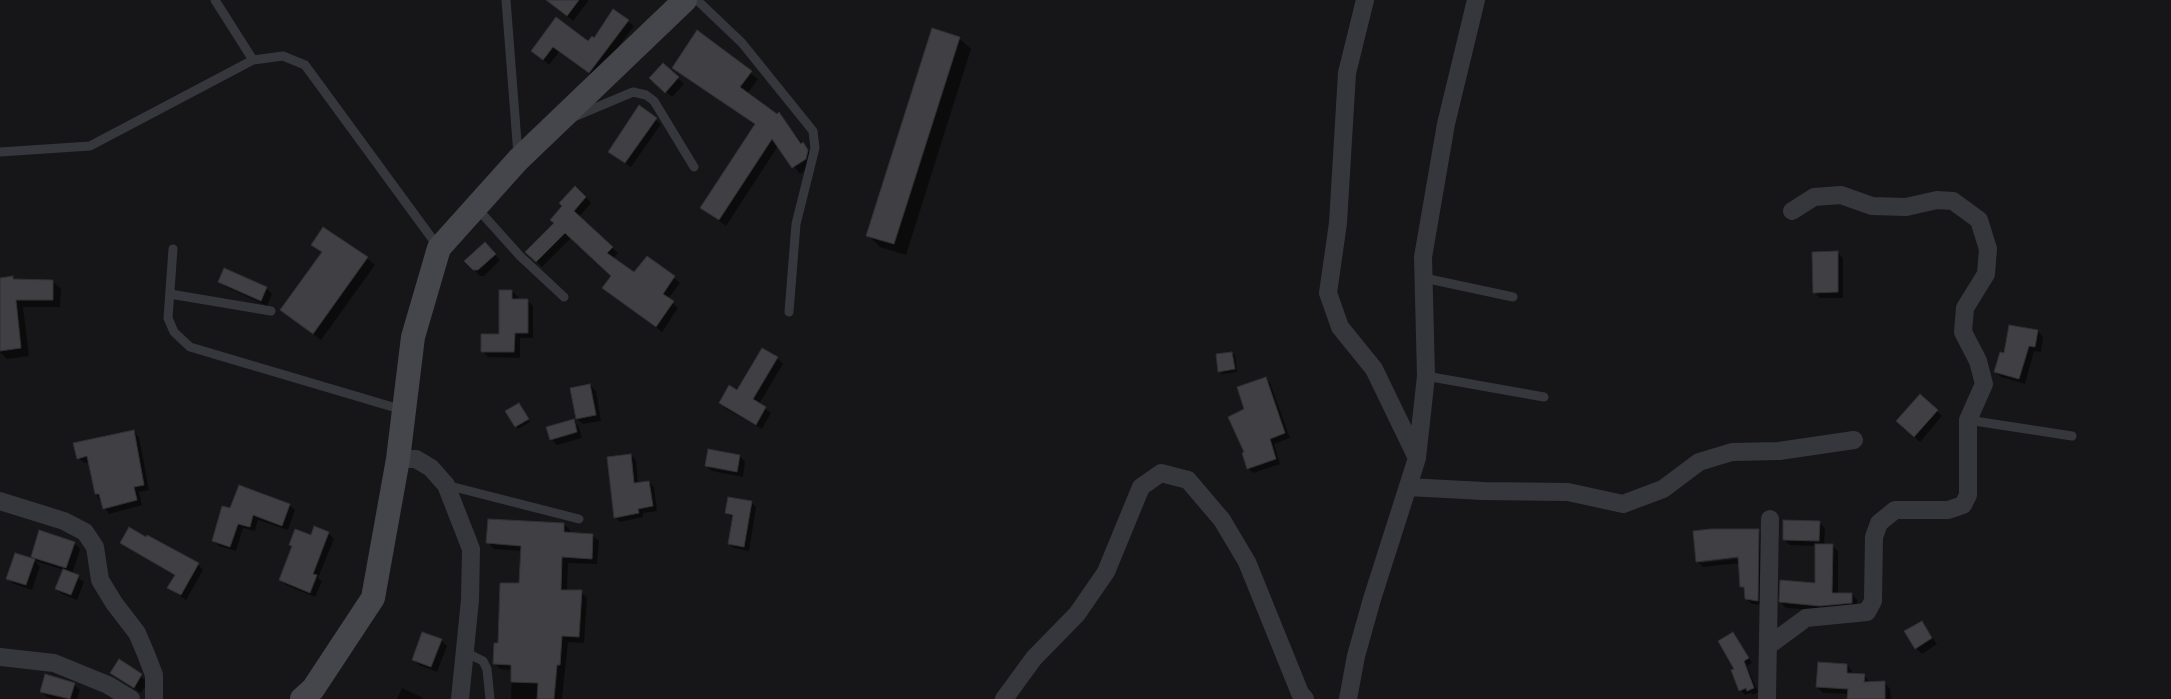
<!DOCTYPE html>
<style>
body{margin:0}
canvas{display:block;background:#161517}
</style>
<canvas width="2171" height="699"></canvas>
<script>
const context = document.querySelector('canvas').getContext('2d');
context.lineJoin = 'round';
function fillPath(path, color) { context.fillStyle = color; context.fill(path, 'evenodd'); }
const shape = rows => new Path2D(rows.map(r => 'M' + r).join(''));
function stroke(path, color, width, dash) { context.strokeStyle = color; context.lineWidth = width; context.lineCap = dash ? 'butt' : 'round'; context.setLineDash(dash || []); context.stroke(path); }
const shadow = shape([
 [562,0,589,0,573,21,557,7],
 [556,19,589,43,628,21,634,26,595,78,559,52,549,65,533,51],
 [697,32,758,79,747,94,777,115,779,114,814,158,812,165,800,174,778,146,726,226,702,208,755,125,674,67],
 [959,38,971,49,906,255,880,247,868,235],
 [663,64,684,84,672,97,656,83],
 [639,106,661,124,631,167,615,156],
 [586,197,591,203,579,217,618,253,612,259,634,274,647,257,680,283,668,299,678,308,662,332,604,288,612,276,572,237,542,267,527,252],
 [485,244,500,260,484,276,480,276,466,261],
 [313,245,367,258,375,265,321,340,282,310,323,254],
 [1837,252,1843,258,1843,298,1820,298,1814,292],
 [12,277,16,281,52,281,61,289,60,307,23,307,29,356,7,359,0,352,0,279],
 [220,281,266,288,272,294,267,306,226,287],
 [512,291,518,297,518,300,527,300,533,306,533,338,520,338,520,358,488,357,482,351,500,335],
 [2038,331,2043,337,2041,352,2034,351,2025,384,2001,377,1995,372,2005,355],
 [1232,353,1235,355,1237,372,1222,374,1220,371],
 [777,358,783,364,759,404,771,413,762,429,726,409,720,403,738,392],
 [1265,378,1270,383,1290,438,1274,444,1280,464,1253,473,1248,468,1246,452,1246,409],
 [590,385,596,391,601,421,583,424,577,419],
 [521,407,530,422,518,429,516,426],
 [1937,411,1942,416,1920,442,1903,427],
 [573,421,579,427,582,438,557,445,551,439],
 [134,432,139,437,149,490,139,492,142,505,109,514,96,494,90,462,84,463,79,458],
 [631,455,636,460,638,484,649,482,654,487,657,511,643,513,643,517,620,522,615,517],
 [740,456,745,462,743,477,712,471,706,466],
 [751,502,756,507,749,551,734,548,729,544,734,518,726,513],
 [289,505,295,510,288,530,258,520,255,531,243,528,236,551,219,546,214,541,231,509],
 [1819,522,1825,528,1824,545,1832,545,1838,551,1838,594,1852,594,1857,600,1857,608,1827,611,1786,608,1780,602,1816,585,1816,546,1790,545,1784,540],
 [564,524,570,530,570,534,592,535,599,541,597,564,568,563,567,591,581,592,587,598,584,643,568,642,562,699,511,699,512,670,500,669,494,663,521,585,522,551,494,549,488,542],
 [1758,530,1764,536,1763,605,1752,604,1746,599,1746,590,1742,587,1740,563,1703,567,1698,561],
 [1744,556,1745,558,1701,563,1701,560],
 [328,533,334,539,318,578,322,581,315,597,286,585,280,580,293,547,291,545,312,537],
 [74,543,80,549,72,574,84,582,77,600,62,594,56,589,64,570,35,561,40,566,32,590,14,584,8,578,16,554,37,561,32,556],
 [122,543,198,564,203,570,186,600,169,588,175,576],
 [1921,622,1937,644,1922,654,1916,648],
 [1733,633,1752,663,1747,666,1758,692,1753,695,1751,693,1745,695,1741,691,1752,687,1751,685,1740,690],
 [441,640,447,646,437,672,419,665,413,659],
 [119,661,148,682,141,693,112,673],
 [1847,665,1852,671,1852,675,1864,675,1870,683,1885,683,1890,689,1891,699,1849,699,1849,694,1823,693,1817,687],
 [74,684,80,690,77,699,53,699,47,697,42,692],
 [402,688,421,697,423,699,397,699]
]);
const building = shape([
 [546,0,579,0,567,16,546,0],
 [613,9,629,20,589,73,553,47,543,60,531,51,556,17,588,41,592,36,594,38,613,9],
 [932,28,960,37,894,244,866,236,932,28],
 [697,30,752,71,740,87,777,114,779,112,801,144,803,142,808,150,806,159,792,168,772,139,719,220,700,208,755,124,672,68,697,30],
 [663,63,679,77,665,93,649,78,663,63],
 [639,105,657,118,625,163,608,152,639,105],
 [575,186,586,197,574,211,613,247,607,253,634,272,647,256,675,276,663,294,674,301,656,327,602,288,611,276,565,233,536,262,525,252,554,223,550,220,562,206,559,203,575,186],
 [323,227,368,257,313,334,280,310,322,252,311,245,323,227],
 [485,242,496,254,478,270,473,270,464,261,485,242],
 [1838,251,1838,292,1813,293,1812,252,1838,251],
 [224,268,267,287,261,301,218,282,224,268],
 [13,276,13,279,53,280,53,300,16,300,21,348,0,351,0,278,13,276],
 [499,290,512,290,512,299,528,299,528,333,515,333,514,352,481,352,481,334,499,334,499,290],
 [2009,325,2038,330,2035,347,2029,346,2019,379,1994,372,2000,352,2004,353,2009,325],
 [762,348,778,357,753,399,766,407,756,425,719,403,729,385,737,390,762,348],
 [1232,352,1235,369,1218,372,1216,354,1232,352],
 [1266,377,1285,433,1270,439,1276,459,1247,469,1242,453,1244,452,1228,417,1244,409,1237,387,1266,377],
 [590,384,596,415,576,419,570,388,590,384],
 [1920,394,1938,410,1914,437,1896,421,1920,394],
 [519,403,529,419,515,427,505,411,519,403],
 [574,419,577,432,550,440,546,427,574,419],
 [134,430,144,485,134,487,137,500,103,509,99,494,95,494,87,456,77,459,73,443,134,430],
 [708,449,740,455,737,472,705,466,708,449],
 [631,454,634,483,649,481,653,506,638,509,639,513,614,518,607,457,631,454],
 [239,485,290,504,282,526,253,515,250,527,238,524,230,547,212,541,222,506,230,508,239,485],
 [728,497,752,501,744,547,728,544,733,515,725,513,728,497],
 [488,519,564,523,564,532,593,534,592,559,562,557,561,590,582,590,579,637,562,636,560,665,557,665,554,699,537,699,538,683,511,682,511,665,493,664,494,643,498,643,500,583,519,583,521,546,486,543,488,519],
 [1783,520,1820,521,1819,541,1783,540,1783,520],
 [314,526,329,532,313,574,317,575,310,593,279,580,292,546,289,545,295,529,311,535,314,526],
 [129,527,146,537,147,535,199,563,181,595,167,588,175,575,120,543,129,527],
 [1711,529,1759,529,1758,601,1745,599,1744,587,1740,587,1738,557,1696,562,1693,531,1711,529],
 [39,530,75,542,66,568,31,557,39,530],
 [1815,544,1833,544,1832,593,1852,593,1852,603,1820,606,1779,602,1780,580,1815,583,1815,544],
 [15,553,35,559,26,585,6,579,15,553],
 [63,569,79,575,71,595,55,589,63,569],
 [1922,621,1932,638,1915,649,1904,631,1922,621],
 [422,632,442,639,431,667,412,660,422,632],
 [1733,632,1749,658,1744,661,1754,688,1747,691,1746,688,1739,691,1731,670,1734,669,1718,641,1733,632],
 [119,659,142,674,134,688,110,673,119,659],
 [1818,662,1847,664,1847,673,1865,674,1864,682,1885,681,1885,699,1847,699,1848,689,1816,687,1818,662],
 [45,674,75,683,70,699,40,692,45,674]
]);
const lane = shape([
 [215,0,253,60],
 [506,0,518,155],
 [697,0,742,43,813,131,815,148,796,224,789,312],
 [576,116,633,92,646,95,654,101,694,167],
 [0,152,90,146,253,60,283,56,305,65,439,248],
 [476,207,520,256,564,297],
 [173,249,168,318,174,332,190,347,403,410],
 [1424,278,1513,297],
 [170,294,271,311],
 [1426,376,1544,397],
 [1968,420,2072,436],
 [446,485,579,519],
 [465,652,483,661,487,669,490,699]
]);
const street = shape([
 [1365,0,1347,73,1338,223,1328,293,1340,327,1374,369,1417,458],
 [398,459,416,459,431,468,446,485,471,549,470,600,460,699],
 [1408,487,1483,491,1568,492,1623,504,1663,489,1699,462,1732,452,1779,451,1854,440],
 [0,501,64,521,85,532,95,547,100,580,114,603,137,633,146,654,154,675,154,699],
 [1768,646,1806,618,1867,612,1873,601,1874,537,1879,523,1895,510,1948,510,1963,505,1968,495,1968,420,1984,384,1978,361,1963,332,1965,308,1986,274,1988,249,1979,220,1953,201,1937,200,1906,207,1872,206,1841,195,1814,197,1792,211],
 [0,657,54,663,108,685,131,699],
 [1004,699,1034,658,1077,614,1106,572,1141,487,1161,473,1188,480,1222,520,1247,562,1300,693,1305,699],
 [1348,699,1356,656,1372,599,1417,458,1426,376,1423,257,1446,124,1476,0],
 [1767,699,1770,519]
]);
const secondary = shape([
 [302,699,313,689,373,598,398,459,413,337,439,248,518,160,685,0]
]);
fillPath(shadow, '#0007');
fillPath(building, '#404044');
stroke(building, '#302f33', 1);
stroke(lane, '#36373c', 9);
stroke(street, '#36373c', 18);
stroke(secondary, '#44464c', 24);
</script>
